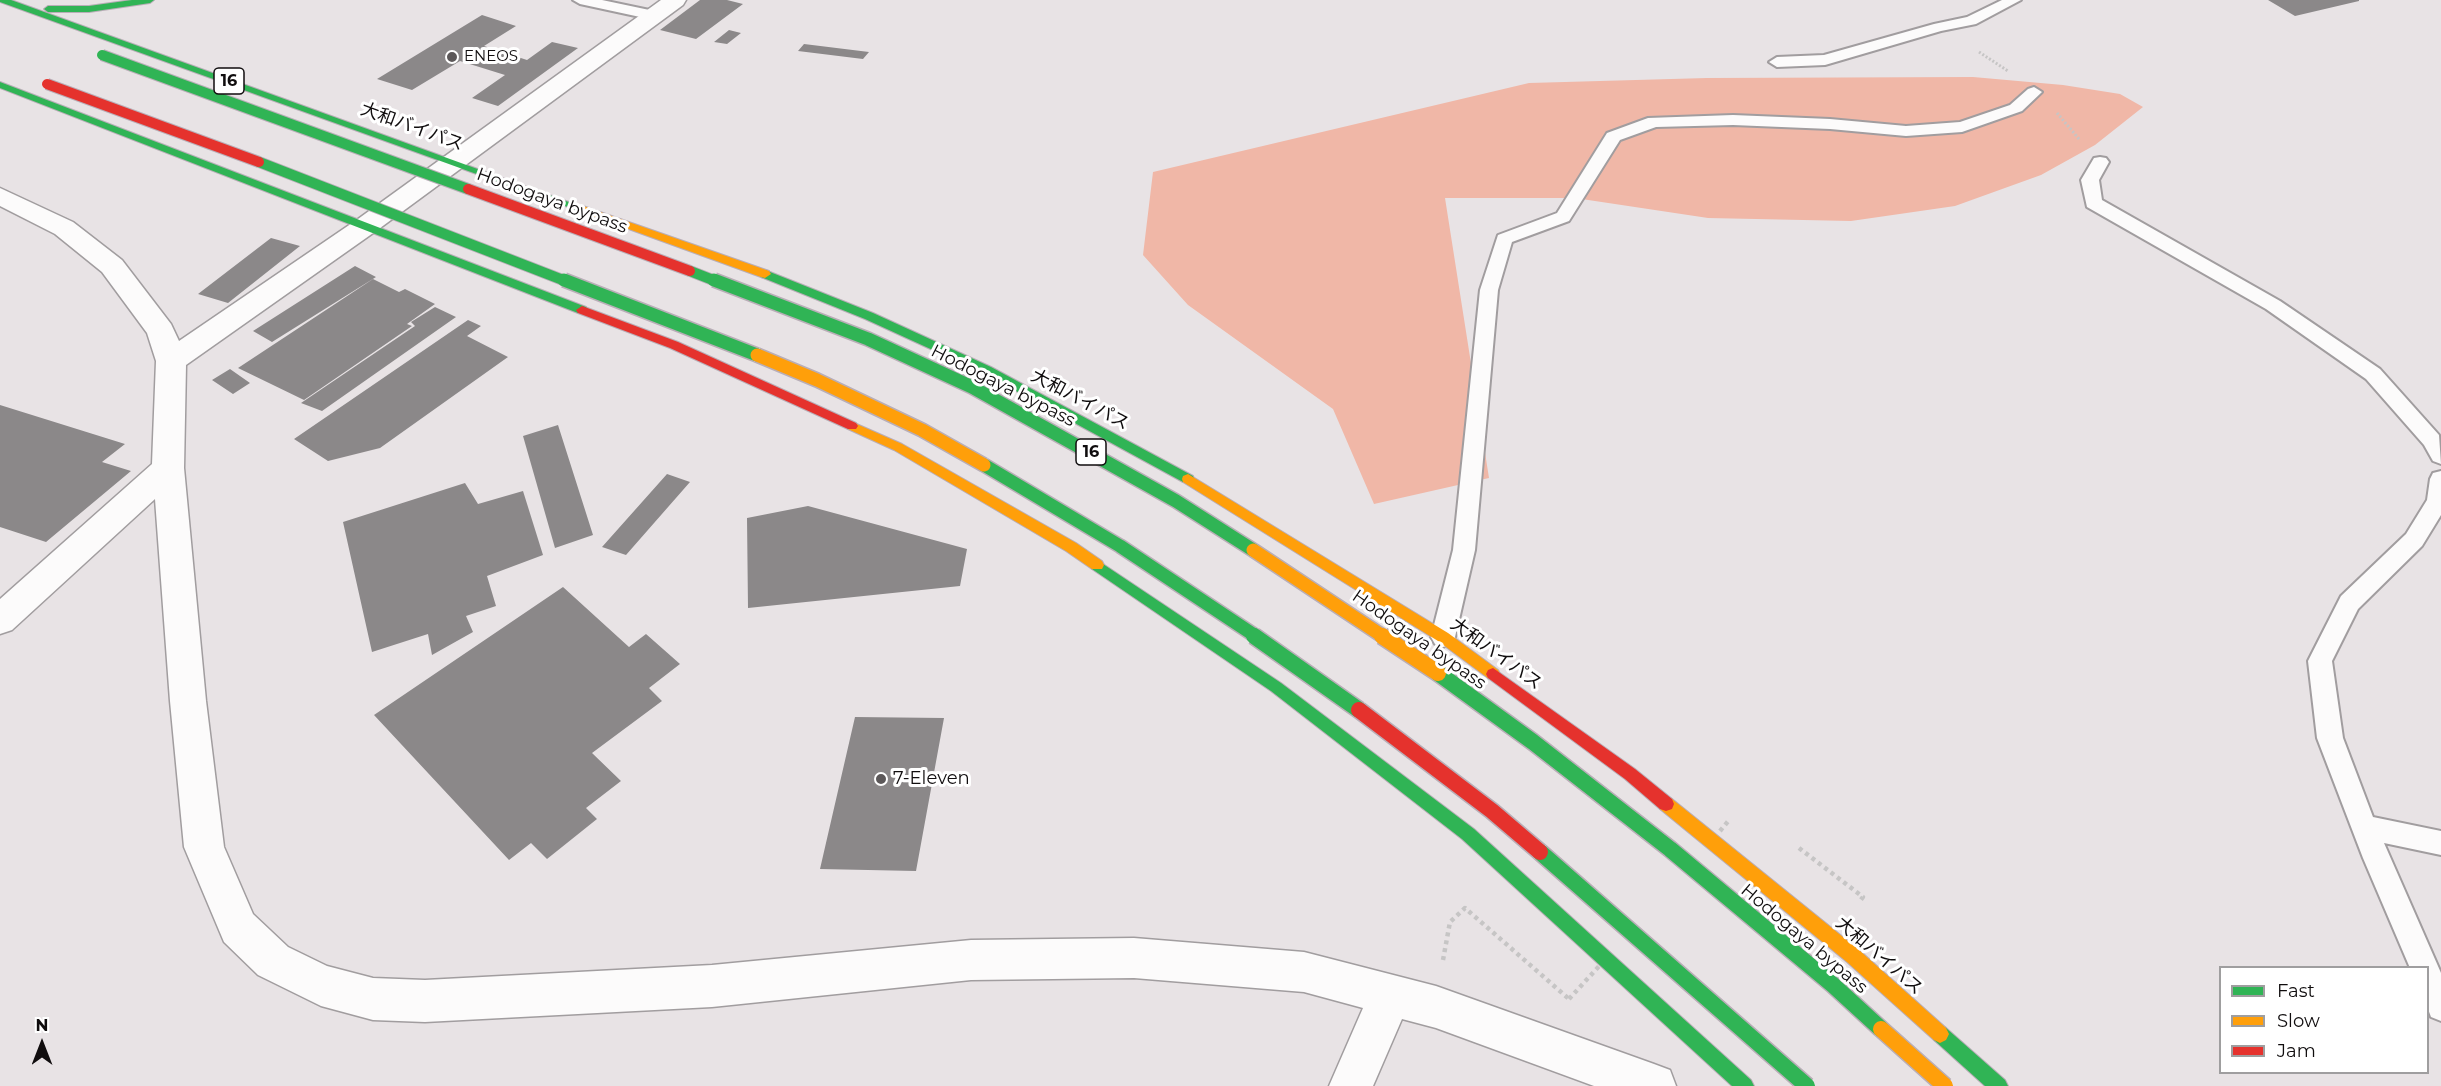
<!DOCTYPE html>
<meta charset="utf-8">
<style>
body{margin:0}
#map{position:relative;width:2441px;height:1086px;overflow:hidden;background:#e8e3e5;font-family:Montserrat,sans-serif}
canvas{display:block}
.legend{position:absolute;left:2219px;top:966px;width:210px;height:108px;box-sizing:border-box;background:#fff;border:2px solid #9f9e9f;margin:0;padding:8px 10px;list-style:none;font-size:18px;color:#100d0e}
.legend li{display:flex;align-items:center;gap:12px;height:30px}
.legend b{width:30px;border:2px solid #9f9e9f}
.north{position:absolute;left:12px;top:1014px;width:60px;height:60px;-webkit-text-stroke:4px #fff;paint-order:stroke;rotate:0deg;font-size:16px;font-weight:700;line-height:24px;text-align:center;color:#100d0e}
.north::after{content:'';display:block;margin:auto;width:21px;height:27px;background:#100d0e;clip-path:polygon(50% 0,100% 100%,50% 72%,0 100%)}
</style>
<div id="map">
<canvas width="2441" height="1086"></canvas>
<ul class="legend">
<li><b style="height:8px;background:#30b455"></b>Fast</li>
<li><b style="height:8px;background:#ff9f0a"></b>Slow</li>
<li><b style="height:8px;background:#e5322d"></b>Jam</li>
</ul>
<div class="north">N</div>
</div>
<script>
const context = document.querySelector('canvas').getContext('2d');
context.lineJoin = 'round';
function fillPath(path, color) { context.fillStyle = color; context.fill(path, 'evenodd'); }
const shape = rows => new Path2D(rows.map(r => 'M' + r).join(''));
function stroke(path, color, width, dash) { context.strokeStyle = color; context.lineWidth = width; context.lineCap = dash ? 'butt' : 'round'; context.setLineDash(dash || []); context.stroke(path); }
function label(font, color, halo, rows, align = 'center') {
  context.font = font + ' Montserrat,"Noto Sans JP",sans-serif'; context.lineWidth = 6; context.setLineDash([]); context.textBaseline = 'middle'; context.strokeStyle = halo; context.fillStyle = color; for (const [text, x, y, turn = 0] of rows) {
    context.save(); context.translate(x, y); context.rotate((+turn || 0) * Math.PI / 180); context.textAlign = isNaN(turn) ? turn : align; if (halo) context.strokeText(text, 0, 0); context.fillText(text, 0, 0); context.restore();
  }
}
const forest = shape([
 [1973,77,2063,85,2120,94,2143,107,2095,145,2041,175,1955,206,1851,221,1708,218,1575,198,1445,198,1489,478,1374,504,1333,409,1188,305,1143,255,1153,172,1529,83,1707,78]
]);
const building = shape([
 [700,0,727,0,743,4,696,39,660,30],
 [2268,0,2359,0,2359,1,2295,16],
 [482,15,516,26,484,46,527,60,552,42,578,48,498,106,472,98,505,75,460,61,412,90,377,79],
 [729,30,741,33,727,44,714,42],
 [804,44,869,52,863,59,798,51],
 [271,238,300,246,228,303,198,294],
 [355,266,376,277,272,342,253,331],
 [373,279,399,292,405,289,435,304,407,324,412,326,304,400,238,368],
 [435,307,456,317,322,411,301,403,415,326,411,322],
 [468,320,481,326,467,336,508,357,380,448,328,461,294,439],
 [230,369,250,383,233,394,212,380],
 [0,405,125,444,102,462,131,471,46,542,0,527],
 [558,425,593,535,555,548,523,436],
 [667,474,690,482,626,555,602,547],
 [465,483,478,504,523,491,543,555,487,576,496,606,466,616,473,632,432,655,428,634,372,652,343,522],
 [808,506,967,549,960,586,748,608,747,518],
 [563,587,629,647,646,634,680,664,649,688,662,701,592,753,621,781,586,808,597,819,547,859,531,843,509,860,374,715],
 [855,717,944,718,916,871,820,869]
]);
const pathFar1 = shape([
 [1979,52,2008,71],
 [2057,113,2079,139]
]);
const path = shape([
 [1799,848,1863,897,1860,901],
 [1443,960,1450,922,1465,908,1569,999]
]);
const lane = shape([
 [573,0,602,0,659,12,662,15,654,20,580,4,573,0],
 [2002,0,2021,0,1976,24,1941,31,1825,65,1777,67,1769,62,1777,57,1824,55,1934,24,1967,17,2002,0],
 [2034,87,2042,92,2022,111,1962,132,1906,136,1830,129,1733,125,1656,127,1620,140,1569,221,1512,242,1498,290,1475,550,1455,637,1451,644,1443,647,1435,644,1431,637,1453,550,1480,290,1498,235,1557,213,1607,133,1648,118,1733,115,1830,119,1906,126,1960,122,2010,105,2028,89,2034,87],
 [2100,157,2106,158,2109,162,2099,180,2102,200,2280,301,2380,369,2439,435,2441,464,2433,461,2424,445,2366,379,2266,309,2087,207,2081,180,2094,158,2100,157],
 [2441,471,2441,515,2422,546,2358,609,2332,661,2343,738,2373,817,2441,831,2441,855,2384,843,2441,973,2441,1021,2431,1017,2428,1009,2428,968,2410,968,2363,858,2317,738,2308,661,2341,596,2406,534,2427,500,2430,479,2433,473,2441,471]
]);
const street = shape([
 [661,0,686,0,683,5,376,231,186,365,184,468,206,701,224,847,253,914,288,947,327,966,373,978,425,980,712,965,971,940,1134,938,1304,952,1436,986,1654,1064,1670,1070,1676,1086,1594,1086,1436,1028,1402,1019,1373,1086,1329,1086,1363,1008,1304,992,1134,978,971,980,712,1007,425,1022,373,1020,321,1006,258,975,224,942,184,847,170,701,155,499,12,630,0,634,0,599,152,464,156,361,147,333,102,272,55,234,0,206,0,188,73,222,122,260,171,324,179,341,358,219,661,0]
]);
const fast = shape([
 [0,0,11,0,588,209,587,211,579,211,0,2,0,0],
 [132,0,154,0,150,3,89,12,48,12,44,9,48,6,89,6,132,0],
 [0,82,586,307,588,310,586,313,578,313,0,88,0,82],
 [765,270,873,313,991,367,1193,476,1194,479,1193,482,1183,482,983,373,865,319,761,277,759,274,765,270],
 [1097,560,1281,683,1474,829,1751,1080,1754,1086,1732,1086,1462,839,1271,691,1092,569,1090,565,1092,561,1097,560],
 [1940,1025,1946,1028,2005,1080,2008,1086,1985,1086,1934,1040,1931,1034,1934,1028,1940,1025]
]);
const slow = shape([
 [583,206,769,271,771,274,765,278,761,277,579,211,578,209,583,206],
 [852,422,902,444,1076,543,1102,561,1104,565,1102,569,1092,569,1066,551,894,450,848,429,846,426,852,422],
 [1188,474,1448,633,1498,670,1500,674,1498,678,1493,680,1488,678,1438,641,1183,482,1182,479,1183,476,1188,474],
 [1666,797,1672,799,1859,950,1946,1028,1949,1034,1946,1040,1940,1043,1934,1040,1847,962,1660,809,1658,804,1660,799,1666,797]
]);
const jam = shape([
 [582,306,678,342,856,423,858,426,856,429,848,429,670,348,578,313,576,310,582,306],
 [1493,668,1635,769,1672,799,1674,804,1672,809,1666,811,1660,809,1625,779,1488,678,1486,674,1488,670,1493,668]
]);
const pathBridge = shape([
 [1720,831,1730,819],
 [1569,999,1601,964]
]);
const fastBridgeFar2 = shape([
 [102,55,468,189],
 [259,162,568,282],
 [690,271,718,282]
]);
const fastBridgeFar1 = shape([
 [564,280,757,355],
 [714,280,868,339,972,387,1176,501,1253,550],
 [984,465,1120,546,1257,637]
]);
const fastBridge = shape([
 [1254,636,1359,710],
 [1438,673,1533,742,1670,849,1833,985,1881,1029],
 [1540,852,1807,1086]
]);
const slowBridgeFar1 = shape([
 [757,355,817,380,922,430,984,465],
 [1253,550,1384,637]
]);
const slowBridge = shape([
 [1382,636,1438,673],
 [1881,1029,1945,1086]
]);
const jamBridgeFar1 = shape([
 [47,84,259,162],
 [468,189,690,271]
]);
const jamBridge = shape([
 [1359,710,1492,811,1540,852]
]);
const markers = [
 [452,57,6,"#5c5859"],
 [881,779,6,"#5c5859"]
];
const farPoinames = [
 ["ENEOS",464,57]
];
const shields = [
 [229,81,30],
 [1091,452,30]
];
const shieldNames = [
 ["16",229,81],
 ["16",1091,452]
];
const streetNames = [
 ["大和バイパス",412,127,20],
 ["Hodogaya bypass",552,201,20],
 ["Hodogaya bypass",1003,386,27],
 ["大和バイパス",1080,400,28],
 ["Hodogaya bypass",1419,640,35],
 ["大和バイパス",1496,654,36],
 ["Hodogaya bypass",1804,939,40],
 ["大和バイパス",1879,956,41]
];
const poiNames = [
 ["7-Eleven",893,779]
];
fillPath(forest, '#f0b7a7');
fillPath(building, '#8b8889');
stroke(lane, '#a19d9f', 4);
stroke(street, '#a19d9f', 3);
stroke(fast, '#b9aeb7', 2);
stroke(slow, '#b9aeb7', 2);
stroke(jam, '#b9aeb7', 2);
stroke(pathFar1, '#c6c5c5', 3, [2, 2]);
stroke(path, '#c6c5c5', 4.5, [4, 4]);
fillPath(lane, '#fcfbfb');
fillPath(street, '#fcfbfb');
fillPath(fast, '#30b455');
fillPath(slow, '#ff9f0a');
fillPath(jam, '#e5322d');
stroke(fastBridgeFar2, '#b9aeb7', 12, []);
stroke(fastBridgeFar1, '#b9aeb7', 16, []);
stroke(fastBridge, '#b9aeb7', 19, []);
stroke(slowBridgeFar1, '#b9aeb7', 16, []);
stroke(slowBridge, '#b9aeb7', 19, []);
stroke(jamBridgeFar1, '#b9aeb7', 12, []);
stroke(jamBridge, '#b9aeb7', 19, []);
stroke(pathBridge, '#c6c5c5', 4.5, [4, 4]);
stroke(fastBridgeFar2, '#30b455', 10);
stroke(fastBridgeFar1, '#30b455', 13);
stroke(fastBridge, '#30b455', 16);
stroke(slowBridgeFar1, '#ff9f0a', 13);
stroke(slowBridge, '#ff9f0a', 16);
stroke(jamBridgeFar1, '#e5322d', 10);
stroke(jamBridge, '#e5322d', 16);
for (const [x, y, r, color] of markers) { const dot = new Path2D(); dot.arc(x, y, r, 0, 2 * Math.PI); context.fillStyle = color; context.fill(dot); stroke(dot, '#fff', 2); }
label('15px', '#100d0e', '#fff', farPoinames, 'left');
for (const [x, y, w] of shields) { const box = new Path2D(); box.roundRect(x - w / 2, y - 13, w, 26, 4.5); context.fillStyle = '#fff'; context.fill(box); stroke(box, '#100d0e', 1.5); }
label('bold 16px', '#100d0e', null, shieldNames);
label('18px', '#100d0e', '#fff', streetNames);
label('18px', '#100d0e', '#fff', poiNames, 'left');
</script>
